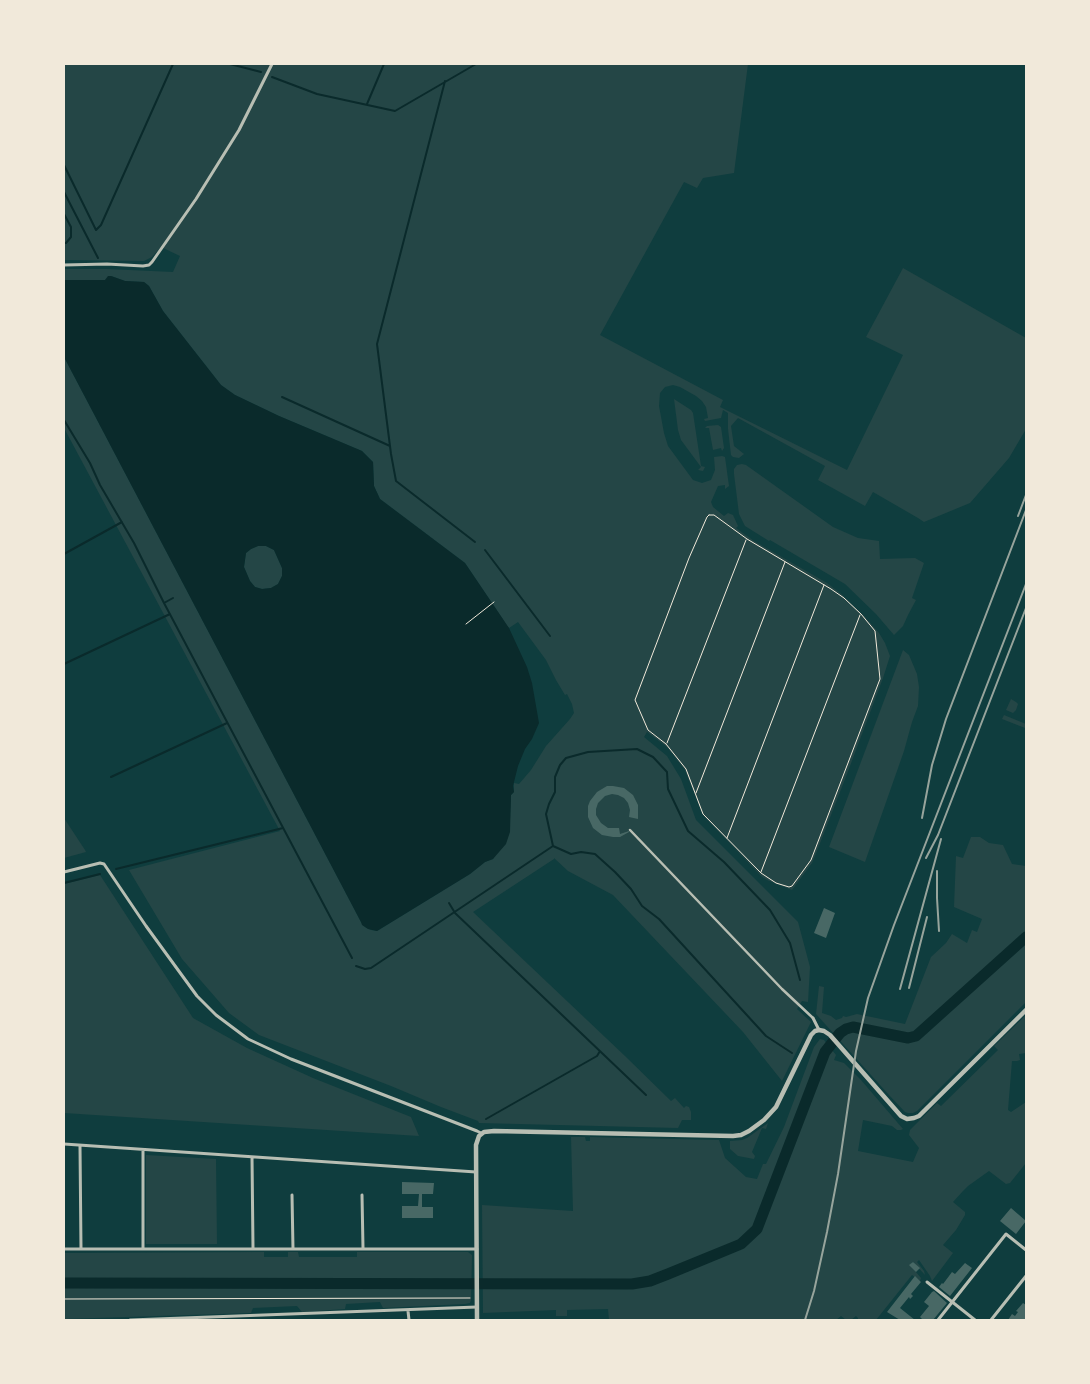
<!DOCTYPE html>
<style>
body{margin:0}
#map{position:relative;width:1090px;height:1384px;overflow:hidden;background:#0f3d3e;font-family:"Alegreya Sans",sans-serif}
canvas{display:block}
.frame{position:absolute;inset:0;border:65px solid #f1e9da;pointer-events:none}
</style>
<div id="map">
<canvas width="1090" height="1384"></canvas>
<div class="frame"></div>
</div>
<script>
const context = document.querySelector('canvas').getContext('2d');
context.lineJoin = 'round';
function fillPath(path, color) { context.fillStyle = color; context.fill(path, 'evenodd'); }
const shape = rows => new Path2D(rows.map(r => 'M' + r).join(''));
function stroke(path, color, width, dash) { context.strokeStyle = color; context.lineWidth = width; context.lineCap = dash ? 'butt' : 'round'; context.setLineDash(dash || []); context.stroke(path); }
const green = shape([
 [64,64,748,64,734,173,703,178,697,188,684,182,600,335,723,400,720,407,847,470,903,355,866,337,903,268,1026,338,1026,429,1009,458,970,503,924,522,918,518,873,492,865,506,818,480,825,466,738,418,731,426,734,446,744,454,739,458,733,457,731,455,728,429,728,413,723,410,721,418,705,421,704,419,708,418,706,407,702,401,696,396,680,387,673,385,665,387,660,393,659,406,664,433,668,446,693,480,702,483,711,480,715,470,714,457,722,456,725,457,729,486,725,489,725,485,718,486,711,502,713,507,724,516,728,513,733,515,738,526,736,528,754,541,827,583,840,593,864,616,879,633,885,643,890,656,883,678,847,774,815,856,812,863,792,890,767,880,761,876,703,815,685,770,667,747,647,732,644,737,667,756,681,779,696,820,798,922,810,967,808,1002,802,1001,797,1009,811,1022,782,1081,743,1032,613,895,568,871,554,858,554,859,473,912,625,1056,671,1101,675,1098,684,1108,686,1106,689,1107,691,1112,691,1120,682,1120,678,1128,479,1123,478,1121,441,1107,391,1086,259,1035,229,1013,182,959,129,870,280,831,64,428,64,357,361,922,365,927,371,930,377,931,470,874,485,862,493,859,510,818,511,795,514,792,514,783,519,784,531,770,546,746,570,719,574,713,572,704,567,694,565,695,556,680,546,660,518,622,509,628,506,625,502,618,465,563,380,499,374,486,373,462,362,451,279,416,235,395,221,385,163,311,149,286,144,282,125,281,111,276,105,280,64,280,64,269,107,269,173,272,180,256,161,247,152,257,144,261,64,260],
 [674,399,691,410,693,413,701,466,705,467,703,471,698,470,701,467,681,440,678,430],
 [718,425,721,427,724,448,722,451,721,448,713,450,709,428,705,428,707,426],
 [742,464,746,465,833,527,858,538,879,541,880,559,915,558,924,563,912,598,916,600,908,615,903,626,894,635,876,614,845,584,770,540,769,541,745,526,739,514,734,474,734,469,737,465],
 [258,546,266,546,274,550,282,568,282,576,278,584,271,588,262,589,255,587,250,581,244,567,246,553,251,549],
 [903,650,909,655,917,674,919,687,918,706,912,722,904,751,865,862,829,847],
 [1011,699,1016,702,1018,704,1016,710,1013,713,1006,710],
 [1004,715,1026,724,1025,728,1002,719],
 [64,818,85,850,86,852,64,858],
 [971,837,980,837,989,843,1003,845,1012,864,1026,866,1026,1002,917,1111,913,1113,908,1113,905,1112,889,1095,816,1014,819,986,824,987,822,1013,831,1016,836,1020,842,1018,843,1016,846,1017,857,1014,905,1024,931,957,946,943,952,934,967,943,972,930,977,932,982,919,954,907,956,856,963,858],
 [100,875,193,1018,247,1048,313,1078,411,1117,419,1136,64,1113,64,884],
 [1026,1015,1026,1053,1019,1054,1020,1060,1017,1061,1012,1061,1008,1110,1011,1112,1026,1102,1026,1163,1010,1183,1006,1184,989,1171,968,1186,963,1191,953,1202,965,1212,965,1215,956,1230,943,1245,953,1253,932,1281,930,1276,919,1260,917,1262,924,1271,925,1275,913,1262,910,1265,921,1278,920,1281,912,1275,876,1320,858,1320,858,1318,856,1316,851,1320,846,1320,841,1316,836,1320,609,1320,608,1309,567,1310,567,1316,556,1316,556,1310,483,1313,482,1205,573,1211,571,1137,585,1137,586,1141,590,1141,590,1137,719,1140,725,1158,746,1177,757,1179,763,1164,766,1164,784,1127,814,1047,820,1039,824,1040,836,1055,834,1060,844,1063,861,1080,903,1129,901,1130,897,1130,892,1126,863,1120,858,1151,913,1162,919,1148,909,1135,910,1130,937,1103,941,1106,998,1050,994,1046],
 [768,1123,766,1129,762,1128,752,1152,755,1156,754,1159,738,1156,730,1149,730,1141,742,1140,747,1138],
 [146,1155,216,1159,217,1244,146,1244],
 [264,1252,264,1257,288,1257,288,1252,298,1252,299,1257,357,1257,357,1252,468,1252,472,1255,471,1300,470,1303,465,1304,383,1308,380,1302,346,1304,345,1309,302,1312,297,1306,253,1308,251,1313,64,1319,64,1253]
]);
const water = shape([
 [108,276,111,276,125,281,144,282,149,286,163,311,221,385,235,395,279,416,362,451,373,462,374,486,380,499,465,563,509,628,527,667,532,683,539,723,532,739,525,749,518,766,513,786,514,792,511,795,510,832,506,844,493,859,485,862,470,874,377,931,368,929,362,925,361,922,64,357,64,280,105,280],
 [258,546,266,546,274,550,282,568,282,576,278,584,271,588,262,589,255,587,250,581,244,567,246,553,251,549]
]);
const stream = shape([
 [230,64,261,72],
 [272,77,317,94,395,111,476,64],
 [445,81,377,344,391,454,396,481,475,542],
 [367,104,384,64],
 [64,165,96,230,101,225,173,64],
 [64,192,98,258],
 [64,214,71,227,71,237,66,243,64,243],
 [282,397,390,446],
 [64,420,90,463,100,485,134,543,164,603,352,958],
 [485,550,550,636],
 [64,554,122,522],
 [164,603,173,598],
 [64,664,170,614],
 [111,777,227,723],
 [116,869,283,828],
 [64,883,100,874],
 [449,903,455,913,646,1095],
 [356,966,365,969,371,968,553,846],
 [792,1053,766,1036,659,919,642,906,631,889,615,872,595,854,581,852,571,854,553,846,546,814,549,804,555,792,555,777,560,765,566,758,588,752,637,749,653,757,667,772,668,789,688,831,724,862,770,910,790,943,800,980],
 [486,1119,597,1056,600,1051]
]);
const river = shape([
 [64,1283,632,1284,650,1281,668,1274,741,1244,757,1229,825,1052,840,1033,846,1029,853,1027,908,1038,916,1036,1026,937]
]);
const building = shape([
 [607,786,613,786,624,788,633,795,638,805,638,819,629,817,630,810,628,803,624,798,618,795,612,794,605,796,598,803,596,809,596,815,601,823,608,828,619,828,620,834,629,831,629,832,620,837,613,837,602,835,593,828,588,817,588,806,590,801,597,792],
 [824,908,835,913,826,938,814,933],
 [402,1182,434,1183,433,1194,422,1194,422,1207,433,1207,433,1218,402,1218,402,1206,418,1206,419,1194,402,1194],
 [1011,1208,1026,1221,1016,1234,1000,1221],
 [913,1262,920,1268,916,1272,909,1265],
 [965,1263,972,1268,950,1296,939,1287,942,1283,943,1284,952,1272,955,1274],
 [915,1276,921,1282,911,1294,913,1296,910,1299,909,1297,900,1308,915,1320,900,1320,887,1312],
 [934,1291,947,1303,933,1320,922,1320,922,1319,920,1317,929,1306,924,1302,932,1292],
 [1023,1303,1026,1305,1026,1320,1008,1320,1012,1314,1015,1316,1018,1312,1016,1311]
]);
const path = shape([
 [709,515,714,515,747,539,831,589,844,598,861,614,875,631,880,679,811,860,792,886,789,887,776,883,761,873,703,814,686,769,666,744,648,730,635,700,689,558,707,517,709,515],
 [466,624,494,602],
 [667,743,746,540],
 [696,793,785,562],
 [727,838,824,585],
 [761,872,860,615],
 [64,1299,470,1298]
]);
const pedestrian = shape([
 [630,830,782,989,813,1018]
]);
const minor = shape([
 [64,265,107,264,143,266,149,265,152,262,196,199,239,130,272,64],
 [64,872,100,863,104,864,146,926,197,996,216,1015,248,1039,291,1059,477,1131,481,1133],
 [813,1018,819,1030],
 [64,1144,476,1172],
 [80,1146,81,1249],
 [143,1150,143,1249],
 [252,1157,253,1248],
 [292,1195,293,1249],
 [362,1195,363,1248],
 [64,1249,477,1249],
 [927,1282,975,1320],
 [408,1311,409,1320],
 [130,1320,477,1307],
 [938,1320,1006,1234,1026,1250],
 [991,1320,1026,1276]
]);
const tertiary = shape([
 [477,1320,476,1145,479,1136,484,1132,494,1131,733,1136,741,1135,749,1131,764,1120,776,1107,811,1035,815,1031,819,1030,824,1031,830,1035,901,1116,907,1119,914,1118,919,1116,1026,1010]
]);
const rail = shape([
 [1018,516,1026,495],
 [922,818,932,765,946,719,1026,510],
 [926,858,938,835,1026,608],
 [937,871,937,898,939,931],
 [909,988,927,917],
 [900,989,941,839],
 [805,1320,814,1291,827,1232,838,1174,856,1051,868,998,894,925,1026,584]
]);
fillPath(green, '#244646');
fillPath(water, '#0a2a2b');
stroke(stream, '#0a2a2b', 2);
stroke(river, '#0a2a2b', 11);
fillPath(building, '#486865');
stroke(path, '#f1e9da', 1);
stroke(pedestrian, '#b8beb3', 2.5);
stroke(minor, '#b8beb3', 3);
stroke(tertiary, '#b8beb3', 4.5);
stroke(rail, '#97a49c', 2);
</script>
